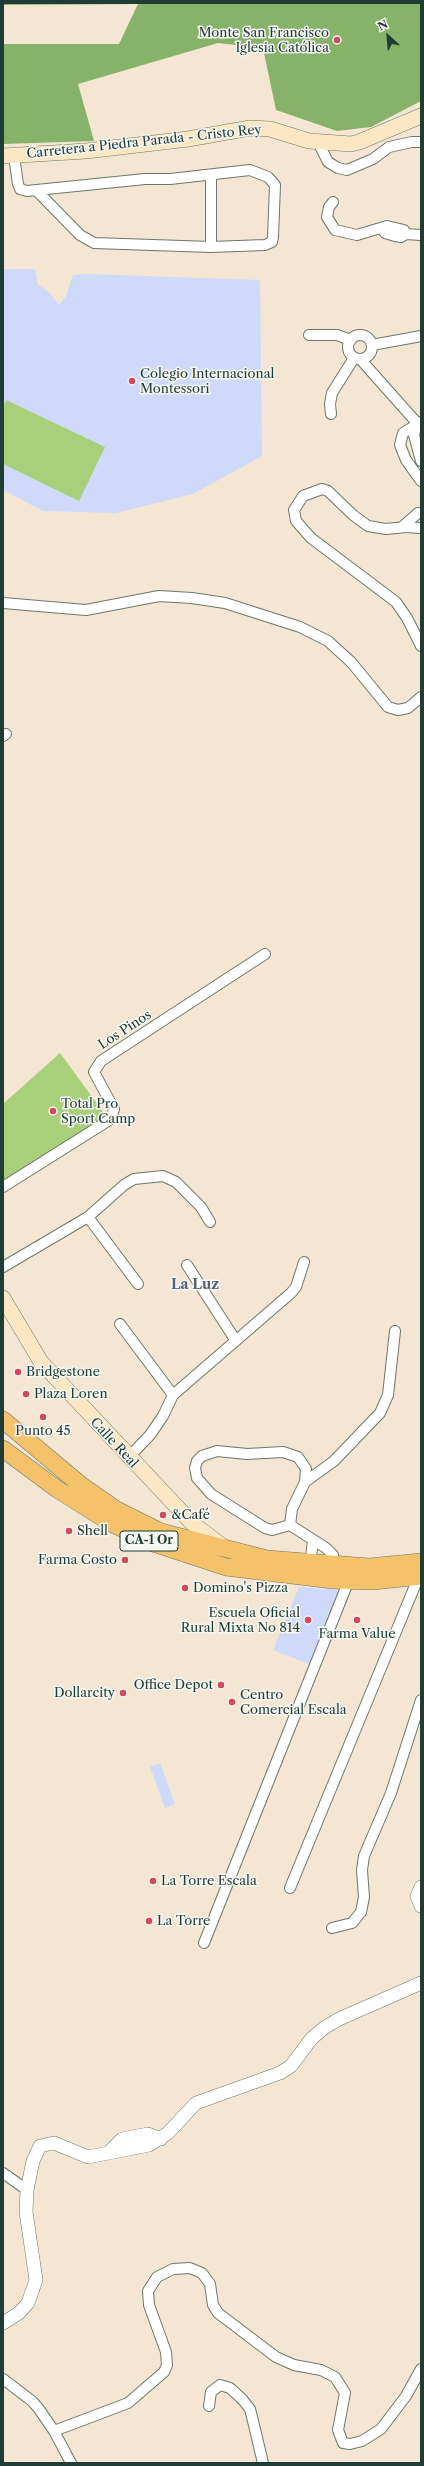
<!DOCTYPE html>
<html>
<head>
<meta charset="utf-8">
<style>
	body { margin:0 }
	#map { position:relative; width:424px; height:2466px; overflow:hidden; background:#f4e6d2; font-family:"Libre Caslon Text",serif }
	canvas { display:block }
	.frame { position:absolute; inset:0; border:4px solid #1f3d34; pointer-events:none }
	.north { position:absolute; left:368px; top:16px; width:40px; height:40px; -webkit-text-stroke:3px #f6f6f2; paint-order:stroke; rotate:334deg; font-size:11px; font-weight:700; line-height:16px; text-align:center; color:#1f3d34 }
	.north::after { content:''; display:block; margin:auto; width:14px; height:18px; background:#1f3d34; clip-path:polygon(50% 0,100% 100%,50% 72%,0 100%) }
</style>
</head>
<body>
<div id="map">
<canvas width="424" height="2466"></canvas>
<div class="frame"></div>
<div class="north">N</div>
</div>
<script>
const g = document.querySelector('canvas').getContext('2d');
g.lineJoin = 'round';
function fill(path, color) {
  g.fillStyle = color;
  g.fill(path, 'evenodd');
}
function toPath(rows) {
  const path = new Path2D();
  for (const r of rows) {
    if (r.length === 3) {
      path.moveTo(r[0] + r[2], r[1]);
      path.arc(r[0], r[1], r[2], 0, 2 * Math.PI);
      continue;
    }
    path.moveTo(r[0], r[1]);
    for (let i = 2; i < r.length; i += 2) path.lineTo(r[i], r[i + 1]);
  }
  return path;
}
function stroke(path, color, width, dash) {
  g.strokeStyle = color;
  g.lineWidth = width;
  g.lineCap = dash ? 'butt' : 'round';
  g.setLineDash(dash || []);
  g.stroke(path);
}
function write(font, color, halo, rows, align = 'center') {
  g.font = font + ' "Libre Caslon Text",serif';
  g.lineWidth = 3;
  g.setLineDash([]);
  g.textBaseline = 'middle';
  g.strokeStyle = halo;
  g.fillStyle = color;
  for (const [text, x, y, turn = 0] of rows) {
    g.save();
    g.translate(x, y);
    g.rotate((+turn || 0) * Math.PI / 180);
    g.textAlign = isNaN(turn) ? turn : align;
    if (halo) g.strokeText(text, 0, 0);
    g.fillText(text, 0, 0);
    g.restore();
  }
}
fill(toPath([
	[3,269,35,269,38,285,47,290,59,305,66,296,73,275,87,274,260,280,262,456,193,494,116,513,43,511,3,490],
	[299,1587,342,1590,314,1666,273,1650],
	[160,1763,175,1804,165,1808,150,1767]
]), '#cfdafa');
fill(toPath([
	[6,400,105,447,79,501,3,464,3,408],
	[60,1053,107,1117,3,1180,3,1104]
]), '#a8cf7a');
fill(toPath([
	[3,3,421,3,421,101,371,127,337,131,276,110,263,48,218,43,78,84,94,141,3,144,3,44,119,44,138,4,3,5]
]), '#86b26a');
const minor = toPath([
	[318,142,328,162,338,168,347,170,373,159,389,147,412,142,421,142],
	[14,156,18,184,20,189,27,191,145,179,170,179,250,170,268,177,275,185,273,237,272,242,265,245,211,247,94,243,80,235,37,191],
	[211,175,211,247],
	[333,202,329,207,327,217,335,230,357,235,387,226,404,230,406,234,401,237,395,236,385,233,383,229],
	[406,234,421,235],
	[360,347,12],
	[309,335,337,335,351,340],
	[372,345,421,336],
	[361,360,417,423],
	[331,414,330,404,332,393,354,358],
	[421,422,403,433,400,445,406,460,421,481],
	[417,423,414,435,421,461],
	[402,527,418,513],
	[421,528,406,527,386,529,368,526,353,515,328,491,322,489,303,496,294,510,296,521,311,538,396,602,407,618,421,646],
	[3,603,86,610,159,596,192,598,225,603,300,627,328,641,351,662,388,707,398,710,408,708,421,697],
	[3,736,6,734],
	[3,1187,111,1119,114,1109,94,1072,101,1061,265,954],
	[88,1217,138,1284],
	[187,1265,236,1341],
	[3,1267,88,1217,124,1185,134,1179,163,1176,176,1182,201,1207,210,1222],
	[120,1324,173,1395],
	[128,1458,150,1435,163,1416,173,1395,291,1293,296,1287,304,1262],
	[305,1482,334,1461,380,1413,388,1395,395,1331],
	[290,1525,272,1530,265,1528,211,1494,197,1478,195,1468,197,1461,202,1456,217,1451,247,1454,283,1452,298,1457,306,1469,305,1482,292,1509,290,1525,326,1548,333,1555,335,1566],
	[310,1564,313,1541],
	[290,1888,419,1576],
	[332,1928,352,1923,361,1912,364,1897,362,1870,364,1856,391,1793,421,1700],
	[204,1943,349,1580],
	[3,2173,27,2190],
	[3,2379,32,2401,39,2409,54,2431,71,2463],
	[209,2406,211,2392,220,2385,230,2388,242,2399,250,2409,253,2421,263,2463],
	[54,2431,128,2403,164,2372,167,2365,166,2352,149,2305,148,2291,157,2277,173,2269,190,2268,202,2273,210,2284,213,2305,218,2313,276,2357,294,2365,321,2370,335,2377,345,2393,338,2430,343,2443,350,2444,362,2441,381,2429,406,2396,421,2369]
]);
const tertiary = toPath([
	[421,1887,417,1896,421,1906],
	[109,2152,122,2139,148,2134,161,2139],
	[3,2323,19,2313,28,2303,36,2280,26,2212,27,2190,33,2161,40,2146,54,2143,88,2157,149,2145,168,2133,196,2103,280,2073,291,2066,312,2038,324,2028,339,2019,421,1983]
]);
const secondary = toPath([
	[3,156,86,151,188,139,250,128,270,129,309,141,351,144,359,142,421,116],
	[3,1298,41,1362,192,1523,221,1545]
]);
const trunk = toPath([
	[3,1420,82,1486,115,1509,161,1532,267,1559,369,1567,421,1562],
	[3,1449,57,1489,111,1523,156,1544,226,1567,333,1580,373,1581,421,1576]
]);
stroke(minor, '#6a786b', 12);
stroke(tertiary, '#6a786b', 14);
stroke(secondary, '#6a786b', 16);
stroke(trunk, '#6a786b', 18);
stroke(minor, '#fff', 10);
stroke(tertiary, '#fff', 13);
stroke(secondary, '#fbe7c3', 15);
stroke(trunk, '#f4c26a', 17);
for (const [x, y, r, color] of [
	[337,40,4,"#d1495b"],
	[132,381,4,"#d1495b"],
	[53,1111,4,"#d1495b"],
	[18,1372,4,"#d1495b"],
	[26,1394,4,"#d1495b"],
	[43,1417,4,"#d1495b"],
	[163,1515,4,"#d1495b"],
	[69,1531,4,"#d1495b"],
	[125,1560,4,"#d1495b"],
	[185,1588,4,"#d1495b"],
	[308,1620,4,"#d1495b"],
	[357,1620,4,"#d1495b"],
	[221,1685,4,"#d1495b"],
	[123,1693,4,"#d1495b"],
	[232,1702,4,"#d1495b"],
	[153,1881,4,"#d1495b"],
	[149,1921,4,"#d1495b"]
]) {
  const dot = new Path2D();
  dot.arc(x, y, r, 0, 2 * Math.PI);
  g.fillStyle = color;
  g.fill(dot);
  stroke(dot, '#f6f6f2', 1.5);
}
for (const [x, y, w] of [
	[149,1541,58]
]) {
  const box = new Path2D();
  box.roundRect(x - w / 2, y - 10, w, 20, 3);
  g.fillStyle = '#f6f6f2';
  g.fill(box);
  stroke(box, '#1f3d34', 1);
}
write('bold 12px', '#1f3d34', null, [
	["CA-1 Or",149,1541]
]);
write('13px', '#1f3d34', '#f6f6f2', [
	["Monte San Francisco",329,33,"right"],
	["Iglesia Católica",329,48,"right"],
	["Colegio Internacional",140,374],
	["Montessori",140,389],
	["Total Pro",61,1104],
	["Sport Camp",61,1119],
	["Bridgestone",26,1372],
	["Plaza Loren",34,1394],
	["Punto 45",43,1431,"center"],
	["&Café",171,1515],
	["Shell",77,1531],
	["Farma Costo",117,1560,"right"],
	["Domino's Pizza",193,1588],
	["Escuela Oficial",300,1613,"right"],
	["Rural Mixta No 814",300,1628,"right"],
	["Farma Value",357,1634,"center"],
	["Office Depot",213,1685,"right"],
	["Dollarcity",115,1693,"right"],
	["Centro",240,1695],
	["Comercial Escala",240,1710],
	["La Torre Escala",161,1881],
	["La Torre",157,1921]
], 'left');
write('13px', '#1f3d34', '#f6f6f2', [
	["Carretera a Piedra Parada - Cristo Rey",144,142,-6],
	["Los Pinos",125,1030,-33],
	["Calle Real",114,1443,47]
]);
write('bold 14px', '#526176', '#f6f6f2', [
	["La Luz",195,1285]
]);
</script>
</body>
</html>
